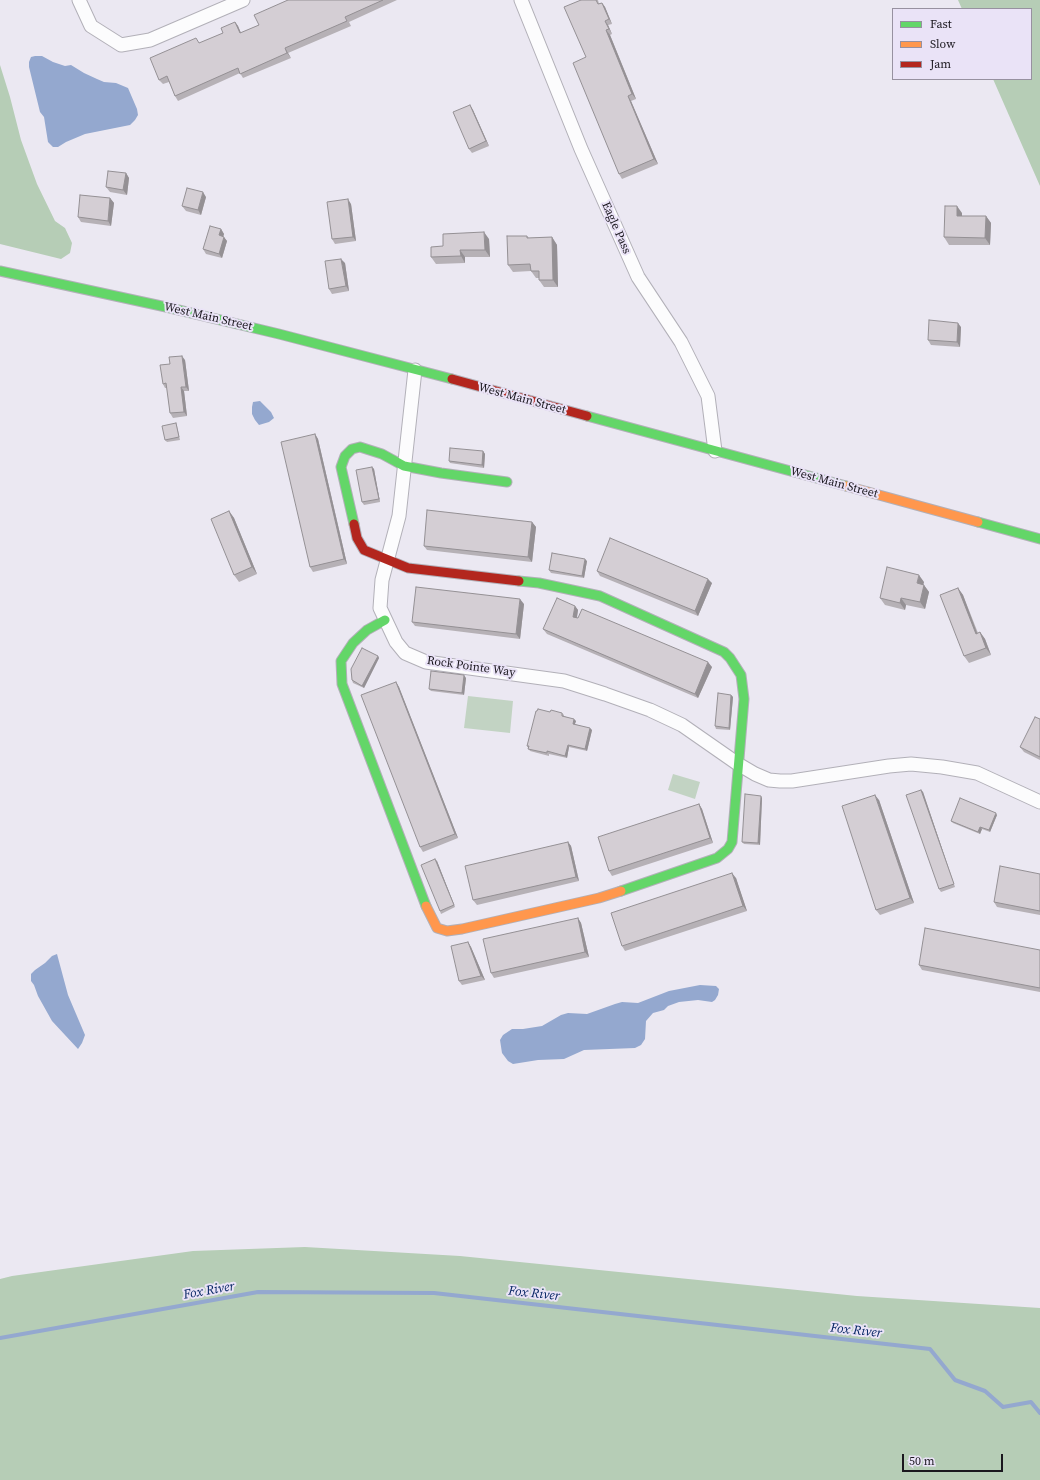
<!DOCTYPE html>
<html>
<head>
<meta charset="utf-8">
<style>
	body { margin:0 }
	#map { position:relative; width:1040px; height:1480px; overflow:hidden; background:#ebe8f2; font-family:"Source Serif 4",serif }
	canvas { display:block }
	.legend { position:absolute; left:892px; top:8px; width:140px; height:72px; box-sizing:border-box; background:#eae3f7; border:1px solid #9791a0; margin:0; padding:5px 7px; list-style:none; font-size:12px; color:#1a171e }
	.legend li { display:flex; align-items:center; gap:8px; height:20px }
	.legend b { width:20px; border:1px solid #9791a0 }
	.scale { position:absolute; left:902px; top:1454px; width:101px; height:18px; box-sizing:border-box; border:2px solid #1a171e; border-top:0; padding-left:5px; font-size:12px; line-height:14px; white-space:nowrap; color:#1a171e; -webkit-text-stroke:3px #eae3f7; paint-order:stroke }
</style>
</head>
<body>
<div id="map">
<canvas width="1040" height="1480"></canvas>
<ul class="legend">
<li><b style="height:5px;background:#63d668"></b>Fast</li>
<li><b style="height:5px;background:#ff974d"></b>Slow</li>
<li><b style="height:5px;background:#b3261e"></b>Jam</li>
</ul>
<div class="scale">50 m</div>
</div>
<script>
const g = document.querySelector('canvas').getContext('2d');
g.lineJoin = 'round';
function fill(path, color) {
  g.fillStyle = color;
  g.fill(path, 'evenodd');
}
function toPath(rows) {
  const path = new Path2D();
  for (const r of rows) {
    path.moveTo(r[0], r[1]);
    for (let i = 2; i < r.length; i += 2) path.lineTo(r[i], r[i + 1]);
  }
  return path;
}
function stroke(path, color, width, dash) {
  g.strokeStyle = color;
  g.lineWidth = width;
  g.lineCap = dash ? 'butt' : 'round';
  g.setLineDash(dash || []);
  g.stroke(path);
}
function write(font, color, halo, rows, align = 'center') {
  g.font = font + ' "Source Serif 4",serif';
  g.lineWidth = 4;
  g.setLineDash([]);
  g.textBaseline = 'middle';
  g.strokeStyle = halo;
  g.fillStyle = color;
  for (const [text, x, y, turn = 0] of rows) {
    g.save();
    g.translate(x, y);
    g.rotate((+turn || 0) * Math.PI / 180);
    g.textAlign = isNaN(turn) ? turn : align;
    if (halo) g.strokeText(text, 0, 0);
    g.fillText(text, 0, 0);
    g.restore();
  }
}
fill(toPath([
	[468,696,513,701,510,733,464,728],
	[673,774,700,782,695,799,668,790]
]), '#c2d3c3');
fill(toPath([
	[958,0,1040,0,1040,186,993,79,1031,79,1031,9,962,9],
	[0,65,10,97,21,140,37,184,55,221,65,228,72,243,70,253,61,259,0,244],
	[305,1247,460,1256,857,1296,1040,1308,1040,1480,0,1480,0,1279,12,1276,193,1251]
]), '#b6cdb6');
fill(toPath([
	[35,56,42,56,53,62,65,66,71,65,84,73,97,79,104,82,116,83,128,88,137,109,138,115,135,120,130,125,85,134,66,142,58,147,53,147,48,142,44,117,40,112,29,67,29,62,31,57],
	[260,401,271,412,274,418,269,422,259,425,255,420,252,414,252,407,253,402],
	[57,954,68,995,85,1035,82,1043,78,1049,52,1021,38,996,34,985,31,981,31,974,35,970,45,963,52,956],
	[700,985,716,986,719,989,718,995,715,1000,712,1002,698,1000,679,1002,668,1006,664,1010,653,1013,646,1021,645,1039,641,1045,635,1048,584,1050,564,1059,538,1060,513,1064,508,1061,502,1053,500,1040,503,1035,512,1029,523,1029,542,1026,561,1015,568,1013,587,1014,615,1004,622,1002,638,1003,669,991]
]), '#94a8cf');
stroke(toPath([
	[0,1338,258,1292,434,1293,930,1349,955,1380,985,1391,1003,1407,1031,1402,1040,1413]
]), '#94a8cf', 4);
const street = toPath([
	[79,0,91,26,121,45,150,40,243,0],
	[521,0,581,149,638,277,681,342,708,396,715,451],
	[415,370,399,516,382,580,380,608,396,642,405,653,426,662,564,681,605,694,650,710,682,725,738,764,755,774,769,780,780,781,792,781,889,766,911,764,942,767,977,773,1040,802]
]);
const fast = toPath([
	[0,271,166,307,279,334,452,379],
	[587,416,846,486],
	[978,522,1040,539],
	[354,524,341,467,345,456,352,449,360,447,382,454,404,466,441,473,507,482],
	[519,581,539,583,600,596,724,652,730,658,741,675,744,699,732,842,728,849,717,858,621,891],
	[385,620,367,630,353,643,341,661,342,684,426,906]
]);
const slow = toPath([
	[846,486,978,522],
	[426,906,437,928,447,931,462,929,599,898,621,891]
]);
const jam = toPath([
	[452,379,587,416],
	[354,524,357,538,364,550,408,568,519,581]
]);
stroke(street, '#b2b0b8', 15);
stroke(fast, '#b2b0b8', 11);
stroke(slow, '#b2b0b8', 11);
stroke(jam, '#b2b0b8', 11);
stroke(street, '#fcfcfd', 13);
stroke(fast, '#63d668', 9);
stroke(slow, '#ff974d', 9);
stroke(jam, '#b3261e', 9);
fill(toPath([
	[288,0,397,0,349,22,351,26,288,53,291,58,243,78,240,73,178,101,175,96,169,82,163,84,159,80,200,43,223,33,235,22,238,26,241,33,259,25],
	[581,0,598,0,599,4,602,3,605,7,612,24,608,25,612,34,610,35,636,99,631,101,658,164,622,179,619,174,586,57],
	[470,105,473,110,489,146,472,153,469,149],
	[126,173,129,178,127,195,110,192,106,187],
	[206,197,201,215,186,211,182,206],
	[110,198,114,203,111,226,81,222,78,217],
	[351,204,356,241,335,244,332,239],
	[962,213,962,216,986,216,991,223,990,245,949,245,944,237],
	[221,229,224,234,223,237,227,241,222,258,206,254,203,249],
	[527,236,529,238,552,237,557,245,558,287,544,287,539,280,539,278,536,278,531,271,513,272,508,265],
	[489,239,490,257,465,257,465,263,436,264,431,257,443,246],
	[345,263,349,291,332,294,329,289],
	[961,327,960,347,931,345,928,340],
	[185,360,189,391,184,391,187,416,173,418,170,413,167,388,165,388,163,384,170,364],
	[176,423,177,426,180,440,167,442,165,440],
	[315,434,318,439,347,564,313,572,310,567],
	[483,451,485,454,484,468,450,463,449,461],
	[372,467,374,469,380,502,364,505,362,502],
	[229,511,234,518,257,574,239,582,234,575],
	[532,522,536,527,532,562,427,550,424,546],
	[587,561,584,578,551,573,549,570],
	[597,571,712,583,698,616,600,576],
	[924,582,923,584,929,592,925,609,906,605,905,610,885,605,880,598],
	[958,588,963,595,978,633,980,632,985,639,991,655,969,663,964,656],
	[524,604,520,639,415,626,412,622],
	[575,606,578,610,577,618,712,667,698,698,547,634,543,629],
	[378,656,379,658,364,688,353,683,352,680],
	[466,678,464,695,431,691,429,689],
	[396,682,399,687,458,838,423,852,420,847],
	[731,695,733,697,730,730,716,729,715,726],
	[550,712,562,713,564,715,564,716,576,721,575,724,592,730,587,751,569,747,567,758,549,754,549,756,530,751,527,746],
	[1040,719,1040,760,1024,752,1020,747],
	[921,790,923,792,955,887,941,892,939,889],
	[762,798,760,845,744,844,742,842],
	[879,800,914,903,880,915,876,910],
	[699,804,702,809,713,843,612,876,609,871],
	[997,815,990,832,982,829,980,834,953,823,951,821],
	[568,842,571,846,579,881,477,905,473,900],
	[437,861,455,907,441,914,440,911],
	[1040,874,1040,915,997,907,994,902],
	[736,878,747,911,625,951,622,946],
	[578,918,581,923,589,957,494,978,491,973],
	[468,942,471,947,485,980,462,985,459,981],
	[1040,950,1040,992,922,970,919,965]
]), '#b6b1b6');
fill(toPath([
	[602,3,605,7,612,24,609,19],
	[605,21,608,25,612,34,609,29],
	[235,22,238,26,243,38,240,33],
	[606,30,610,35,636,99,632,94],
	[285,48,291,58,287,53],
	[628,96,631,101,658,164,654,159],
	[470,105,473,110,489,146,486,141],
	[126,173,129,178,127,195,123,190],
	[203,192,206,197,201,215,198,210],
	[110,198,114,203,111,226,108,221],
	[348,199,351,204,356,241,353,237],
	[957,206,962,213,962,223,957,216],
	[986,216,991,223,990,245,985,238],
	[221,229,224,234,222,240,219,235],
	[484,232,489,239,490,257,485,250],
	[224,237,227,241,222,258,219,254],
	[552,237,557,245,558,287,553,280],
	[460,250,465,257,465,263,461,256],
	[341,259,345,263,349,291,346,286],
	[958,323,961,327,960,347,957,342],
	[182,356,185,360,189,391,186,387],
	[181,387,184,391,187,416,184,412],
	[315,434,318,439,347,564,344,559],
	[483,451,485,454,484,468,482,465],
	[372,467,374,469,380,502,379,499],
	[229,511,234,518,257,574,252,567],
	[532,522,536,527,532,562,528,557],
	[585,559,587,561,584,578,582,576],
	[919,575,924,582,922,590,917,583],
	[708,579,712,583,698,616,695,611],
	[924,585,929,592,925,609,920,602],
	[958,588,963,595,980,641,976,634],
	[901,598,906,605,905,610,900,603],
	[520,599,524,604,520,639,516,634],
	[575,606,578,610,576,622,573,617],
	[980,632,985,639,991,655,986,648],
	[378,656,379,658,364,688,362,686],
	[708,662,712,667,698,698,695,694],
	[464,675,466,678,464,695,462,693],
	[396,682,399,687,458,838,455,834],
	[731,695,733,697,730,730,729,728],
	[574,719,576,721,574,726,573,724],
	[590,728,592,730,587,751,585,749],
	[568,745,569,747,567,758,565,756],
	[921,790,923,792,955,887,954,884],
	[875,795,879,800,914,903,910,898],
	[761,796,762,798,760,845,758,843],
	[699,804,702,809,713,843,710,838],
	[996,813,997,815,990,832,989,830],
	[980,827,982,829,980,834,978,832],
	[568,842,571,846,579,881,576,877],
	[435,859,437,861,455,907,454,905],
	[732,873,736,878,747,911,743,906],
	[578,918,581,923,589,957,585,952],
	[468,942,471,947,485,980,481,976]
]), '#949094');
const building = toPath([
	[288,0,383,0,345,17,347,21,285,48,287,53,240,74,238,68,175,96,167,76,159,80,150,58,196,38,199,43,223,33,221,28,235,22,240,33,259,25,254,15,288,0],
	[581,0,596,0,598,4,602,3,609,19,605,21,609,29,606,30,632,94,628,96,654,159,619,174,573,63,586,57,564,7,581,0],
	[470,105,486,141,469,149,453,112,470,105],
	[108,171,126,173,123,190,106,187,108,171],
	[187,188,203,192,198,210,182,206,187,188],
	[80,195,110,198,108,221,78,217,80,195],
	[348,199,353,237,332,239,327,202,348,199],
	[945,206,957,206,957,216,986,216,985,238,944,237,945,206],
	[210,226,221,229,219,235,224,237,219,254,203,249,210,226],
	[484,232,485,250,460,250,461,256,431,257,431,247,443,246,443,234,484,232],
	[507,236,527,236,527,238,552,237,553,280,539,280,539,271,531,271,530,264,508,265,507,236],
	[341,259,346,286,329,289,325,261,341,259],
	[929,320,958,323,957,342,928,340,929,320],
	[182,356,186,387,181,387,184,412,170,413,166,383,163,384,160,365,170,364,169,357,182,356],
	[176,423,179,437,165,440,162,426,176,423],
	[315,434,344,559,310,567,281,442,315,434],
	[450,448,483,451,482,465,449,461,450,448],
	[372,467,379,499,362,502,356,470,372,467],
	[427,510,532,522,528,557,424,546,427,510],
	[229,511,252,567,234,575,211,519,229,511],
	[610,538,708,579,695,611,597,571,610,538],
	[552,553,585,559,582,576,549,570,552,553],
	[887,567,919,575,917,583,924,585,920,602,901,598,900,603,880,598,887,567],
	[416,587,520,599,516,634,412,622,416,587],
	[958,588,976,634,980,632,986,648,964,656,940,595,958,588],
	[557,598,575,606,573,617,578,618,582,609,708,662,695,694,543,629,557,598],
	[362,648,378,656,362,686,352,680,351,669,362,648],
	[431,671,464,675,462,693,429,689,431,671],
	[396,682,455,834,420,847,361,695,396,682],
	[718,693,731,695,729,728,715,726,718,693],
	[538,709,550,712,551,710,562,713,562,716,574,719,573,724,590,728,585,749,568,745,565,756,547,751,547,753,528,749,529,746,527,746,536,711,537,711,538,709],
	[1035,717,1040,719,1040,757,1020,747,1035,717],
	[921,790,954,884,939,889,906,795,921,790],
	[745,794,761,796,758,843,742,842,745,794],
	[875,795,910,898,876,910,842,806,875,795],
	[960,798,996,813,989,830,980,827,978,832,951,821,960,798],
	[699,804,710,838,609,871,598,837,699,804],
	[568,842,576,877,473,900,465,866,568,842],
	[435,859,454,905,440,911,421,865,435,859],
	[1000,866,1040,874,1040,911,994,902,1000,866],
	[732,873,743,906,622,946,611,913,732,873],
	[578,918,585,952,491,973,483,939,578,918],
	[925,928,1040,950,1040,988,919,965,925,928],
	[468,942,481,976,459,981,451,946,468,942]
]);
fill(building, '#d4ced4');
stroke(building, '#949094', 1);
write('12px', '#1a171e', '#eae3f7', [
	["Eagle Pass",616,228,66],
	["West Main Street",208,317,13],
	["West Main Street",522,399,15],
	["West Main Street",834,483,15],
	["Rock Pointe Way",471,667,8]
]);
write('italic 13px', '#042462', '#eae3f7', [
	["Fox River",209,1291,-10],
	["Fox River",534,1294,6],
	["Fox River",856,1331,6]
]);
</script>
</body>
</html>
